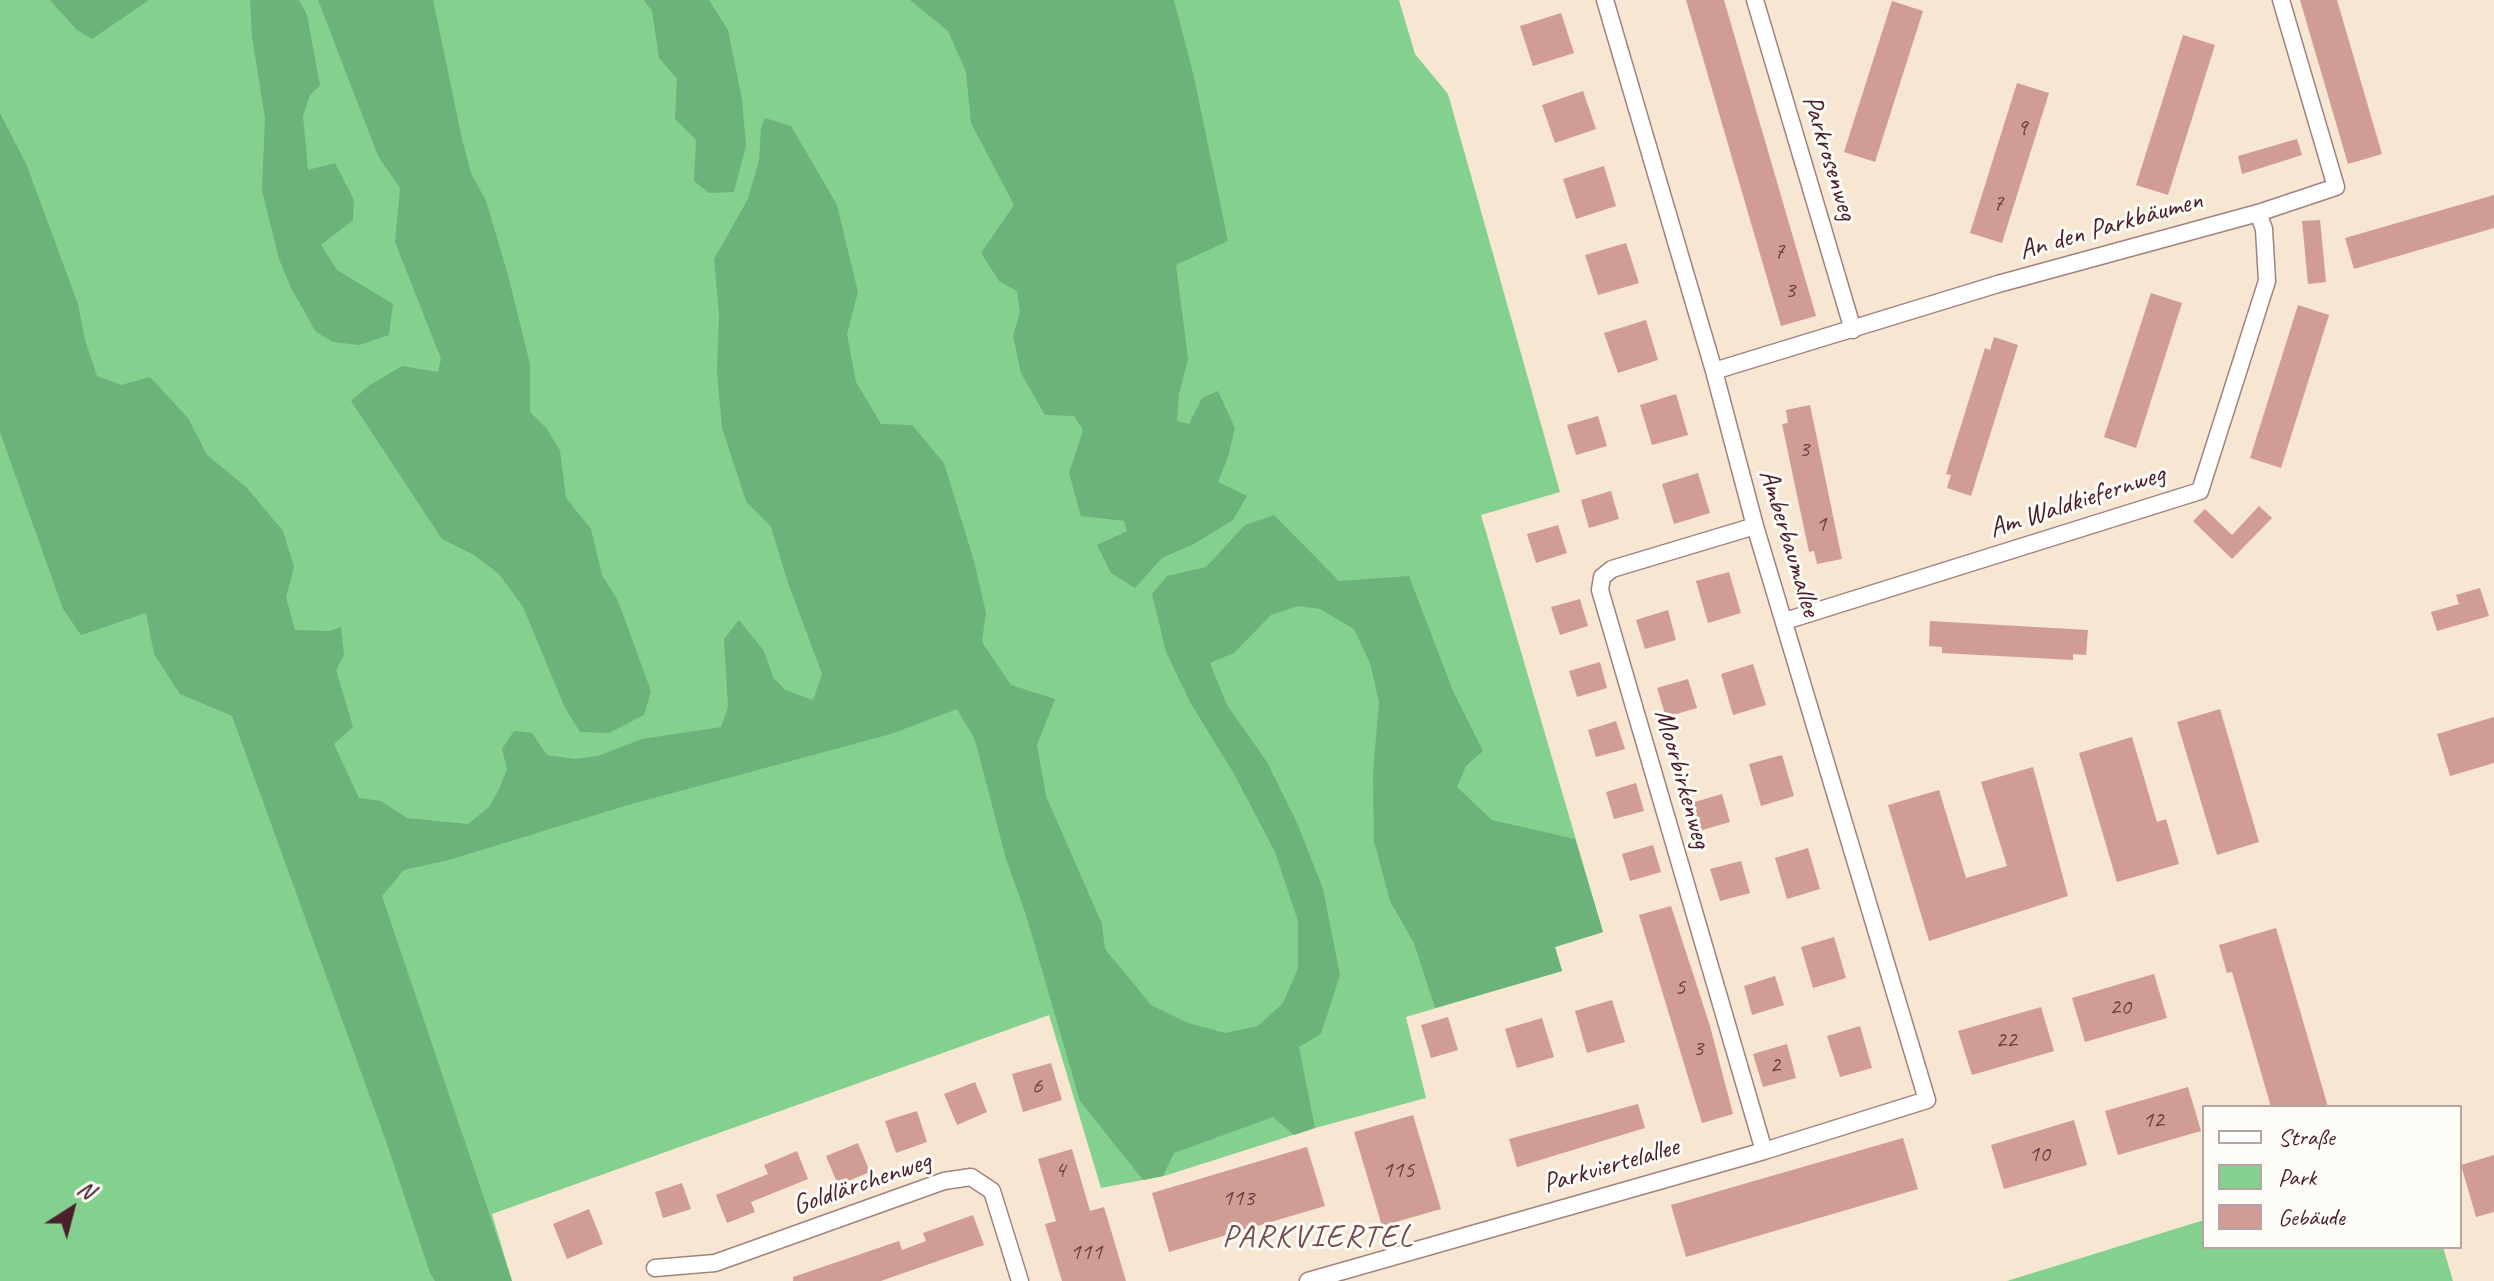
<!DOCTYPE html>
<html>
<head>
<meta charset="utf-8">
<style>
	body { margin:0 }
	#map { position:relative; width:2494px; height:1281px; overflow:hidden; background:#f7e6d2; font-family:Caveat,sans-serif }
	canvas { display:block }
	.legend { position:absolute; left:2202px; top:1105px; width:260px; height:144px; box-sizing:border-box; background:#fdfcf7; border:2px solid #b5a4a5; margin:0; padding:10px 14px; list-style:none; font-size:24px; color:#4a1f2b }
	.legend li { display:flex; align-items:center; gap:16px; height:40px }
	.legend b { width:40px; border:2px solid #b5a4a5 }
	.north { position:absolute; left:32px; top:1169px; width:80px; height:80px; -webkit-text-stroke:6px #fdfcf7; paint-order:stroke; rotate:36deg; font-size:22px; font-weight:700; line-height:32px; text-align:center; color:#4a1f2b }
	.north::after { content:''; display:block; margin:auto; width:28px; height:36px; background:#4a1f2b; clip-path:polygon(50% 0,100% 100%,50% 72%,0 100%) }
</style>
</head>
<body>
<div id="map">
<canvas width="2494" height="1281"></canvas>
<ul class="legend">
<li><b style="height:10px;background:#fff"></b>Straße</li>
<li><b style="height:22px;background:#84d18f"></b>Park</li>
<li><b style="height:22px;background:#d19c94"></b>Gebäude</li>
</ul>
<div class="north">N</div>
</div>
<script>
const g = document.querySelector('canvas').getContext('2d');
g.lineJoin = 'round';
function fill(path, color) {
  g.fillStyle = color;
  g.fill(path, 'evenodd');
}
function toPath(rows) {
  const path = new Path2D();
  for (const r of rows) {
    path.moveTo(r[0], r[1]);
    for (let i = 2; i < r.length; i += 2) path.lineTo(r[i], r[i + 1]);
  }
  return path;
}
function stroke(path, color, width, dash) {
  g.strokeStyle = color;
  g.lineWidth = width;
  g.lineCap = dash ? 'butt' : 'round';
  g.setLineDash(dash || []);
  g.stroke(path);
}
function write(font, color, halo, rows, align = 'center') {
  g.font = font + ' Caveat,sans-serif';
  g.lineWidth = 6;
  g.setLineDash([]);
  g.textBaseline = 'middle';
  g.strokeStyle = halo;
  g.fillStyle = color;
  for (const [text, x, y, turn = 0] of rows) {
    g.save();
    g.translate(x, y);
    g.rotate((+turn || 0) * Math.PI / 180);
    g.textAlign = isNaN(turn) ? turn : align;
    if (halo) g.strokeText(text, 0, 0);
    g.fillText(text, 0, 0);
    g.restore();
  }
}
fill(toPath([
	[0,0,1399,0,1415,54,1448,94,1560,492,1481,515,1603,932,1555,947,1562,971,1406,1017,1426,1098,1315,1128,1164,1176,1101,1188,1049,1015,492,1214,512,1281,0,1281],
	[2204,1220,2204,1247,2443,1247,2453,1281,2007,1281]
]), '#84d18f');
fill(toPath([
	[50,0,149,0,92,39,77,30],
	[250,0,299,0,307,15,320,85,310,95,303,116,308,170,335,163,354,200,353,220,321,245,337,270,393,304,389,335,359,345,333,342,316,332,291,288,279,259,262,191,265,118,252,37],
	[318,0,433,0,462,139,471,173,486,201,508,275,530,364,530,412,547,429,560,451,566,498,591,529,602,575,618,601,651,691,644,715,609,733,580,732,565,708,523,607,499,574,474,555,442,539,351,401,370,385,402,366,438,372,441,359,395,242,400,188,378,156],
	[644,0,709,0,728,30,742,99,746,145,734,192,709,193,694,181,696,140,675,119,677,79,659,58,652,11],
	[910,0,1174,0,1194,77,1228,241,1176,265,1188,359,1179,394,1177,421,1189,424,1202,398,1218,391,1235,428,1228,457,1218,482,1247,496,1233,520,1194,544,1162,558,1135,588,1111,573,1097,545,1127,531,1124,521,1081,516,1069,473,1083,430,1074,416,1045,415,1021,373,1013,336,1020,312,1017,291,999,281,981,253,1014,205,971,123,966,72,948,31],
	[0,113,27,166,78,304,85,340,97,376,121,385,150,377,188,418,207,455,247,488,283,531,294,567,286,597,295,630,330,631,341,627,344,655,336,670,353,727,334,744,359,798,381,801,407,818,468,824,489,807,499,789,507,769,502,749,514,731,532,733,547,755,574,759,598,756,642,739,721,727,728,707,724,639,739,620,764,651,773,677,785,690,813,700,822,674,788,583,771,527,746,501,722,428,717,373,719,314,714,259,748,199,759,160,761,128,765,118,791,126,837,205,858,292,847,334,856,382,881,424,912,425,944,463,974,561,986,613,982,642,1011,685,1055,699,1037,745,1046,796,1102,924,1105,949,1151,1005,1188,1023,1225,1033,1258,1026,1283,1003,1298,968,1298,921,1275,852,1234,774,1190,702,1166,652,1152,594,1167,576,1206,567,1245,525,1274,515,1339,581,1409,576,1453,691,1483,751,1466,766,1457,787,1492,820,1575,839,1603,932,1555,947,1562,971,1435,1008,1414,943,1390,901,1374,841,1373,773,1379,702,1370,663,1354,629,1320,609,1298,606,1271,615,1234,653,1210,663,1227,705,1267,762,1298,825,1323,889,1340,975,1321,1034,1299,1047,1315,1128,1294,1135,1273,1117,1174,1153,1163,1176,1143,1180,1080,1101,1026,915,1006,859,975,740,957,709,891,734,628,805,449,860,404,870,382,896,512,1281,435,1281,430,1273,386,1141,232,716,180,694,154,654,146,613,81,635,63,609,0,432]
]), '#6bb37a');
fill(toPath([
	[1686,0,1724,0,1816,316,1781,326],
	[2300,0,2337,0,2382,154,2348,164],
	[1892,1,1923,11,1875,162,1844,152],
	[1561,13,1574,53,1533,66,1520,26],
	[2183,35,2215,45,2168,195,2136,185],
	[2017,83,2049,93,2002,243,1970,233],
	[1583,91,1596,129,1555,143,1542,105],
	[2297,139,2302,155,2242,174,2238,156],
	[1604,166,1616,206,1576,219,1563,179],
	[2494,195,2494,228,2354,269,2345,238],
	[2320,220,2326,282,2308,284,2302,221],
	[1626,243,1639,283,1598,295,1585,255],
	[2151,293,2182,303,2136,448,2104,437],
	[2298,305,2329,315,2281,468,2250,458],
	[1646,320,1658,360,1618,373,1604,333],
	[1994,337,2018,345,1971,496,1947,488,1951,475,1946,474,1985,348,1990,350],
	[1676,394,1688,435,1652,445,1640,405],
	[1810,405,1842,559,1817,564,1814,551,1809,552,1782,424,1788,423,1786,410],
	[1598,416,1607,446,1576,455,1567,425],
	[1698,473,1710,513,1674,524,1662,484],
	[1611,491,1619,519,1589,528,1581,500],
	[2259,506,2272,518,2232,559,2193,521,2205,509,2232,535],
	[1558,525,1567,553,1536,563,1527,534],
	[1729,572,1741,613,1708,623,1696,581],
	[2480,588,2489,616,2437,631,2431,612,2459,604,2456,595],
	[1580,599,1588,626,1560,635,1551,607],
	[1668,610,1676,640,1645,649,1636,620],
	[1930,621,2088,630,2086,655,2073,654,2073,660,1942,653,1942,647,1929,646],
	[1600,662,1607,688,1577,697,1569,671],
	[1753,664,1766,705,1733,715,1721,674],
	[1688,679,1697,708,1666,717,1657,688],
	[2220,709,2259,842,2217,855,2177,722],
	[2494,717,2494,763,2450,776,2437,734],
	[1616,721,1625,749,1596,757,1588,730],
	[2132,737,2157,822,2166,819,2179,864,2117,882,2079,753],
	[1782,755,1794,796,1761,806,1749,764],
	[2033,767,2068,896,1929,941,1888,805,1939,790,1966,878,2007,866,1981,782],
	[1636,783,1644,811,1614,819,1606,792],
	[1722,794,1730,822,1699,831,1691,803],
	[1653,845,1661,872,1630,881,1622,854],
	[1808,848,1820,889,1787,899,1775,858],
	[1741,861,1750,893,1720,901,1710,869],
	[1671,906,1710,1026,1733,1114,1702,1123,1639,915],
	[2276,928,2328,1107,2271,1107,2232,972,2227,973,2219,945],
	[1834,937,1846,978,1813,988,1801,947],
	[2154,974,2167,1018,2085,1042,2072,998],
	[1775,976,1784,1005,1752,1015,1744,986],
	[1612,1000,1625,1042,1587,1053,1575,1011],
	[2041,1007,2054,1051,1972,1075,1958,1031],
	[1448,1017,1458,1050,1431,1058,1421,1025],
	[1542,1018,1554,1057,1517,1068,1505,1029],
	[1860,1026,1872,1068,1840,1077,1827,1036],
	[1787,1044,1796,1078,1763,1087,1753,1054],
	[1051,1063,1062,1100,1023,1112,1012,1074],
	[975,1082,987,1112,957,1125,944,1094],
	[2188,1087,2201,1131,2118,1155,2105,1111],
	[1638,1104,1645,1128,1517,1167,1509,1139],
	[917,1111,927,1142,896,1153,885,1121],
	[1413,1115,1441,1209,1382,1226,1354,1132],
	[2074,1120,2087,1165,2004,1189,1991,1145],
	[1903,1138,1918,1189,1686,1257,1671,1205],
	[858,1143,870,1172,838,1185,826,1156],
	[1307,1147,1325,1206,1169,1252,1152,1193],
	[1072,1149,1090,1211,1104,1207,1126,1281,1062,1281,1045,1224,1056,1221,1038,1159],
	[797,1151,808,1179,751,1202,755,1212,727,1223,716,1195,768,1174,764,1165],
	[2494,1155,2494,1212,2476,1217,2461,1165],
	[682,1183,691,1209,663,1218,655,1192],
	[589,1209,603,1244,567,1259,553,1224],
	[973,1215,984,1245,958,1254,881,1281,793,1281,793,1277,899,1241,902,1250,926,1241,923,1233]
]), '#d19c94');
const street = toPath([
	[1755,0,1853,330],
	[1714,371,1998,284,2258,213,2336,187,2281,0],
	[1755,526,1612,569,1602,577,1600,590,1764,1151],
	[1785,621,2200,491,2267,281,2264,229,2258,213],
	[655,1268,715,1263,944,1181,971,1177,992,1191,1020,1281],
	[1308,1281,1764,1151,1927,1100,1755,526,1714,371,1605,0]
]);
stroke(street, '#a0827e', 19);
stroke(street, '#fff', 16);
write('24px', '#6c3e45', null, [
	["9",2022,129],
	["7",1998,204],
	["7",1779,252],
	["3",1790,291],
	["3",1804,450],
	["1",1821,525],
	["5",1680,988],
	["20",2120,1008],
	["22",2006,1041],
	["3",1698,1049],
	["2",1775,1066],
	["6",1037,1087],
	["12",2153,1121],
	["10",2039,1155],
	["4",1060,1171],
	["115",1398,1171],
	["113",1238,1199],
	["111",1086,1253]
]);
write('28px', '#4a1f2b', '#fdfcf7', [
	["Parkrosenweg",1829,158,73],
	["An den Parkbäumen",2111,226,-16],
	["Am Waldkiefernweg",2077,502,-18],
	["Amberbaumallee",1789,543,73],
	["Moorbirkenweg",1682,779,74],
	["Parkviertelallee",1611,1166,-16],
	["Goldlärchenweg",862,1184,-19]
]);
g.letterSpacing = '2px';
write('32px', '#794b50', '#fdfcf7', [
	["PARKVIERTEL",1318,1238]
]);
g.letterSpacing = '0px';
</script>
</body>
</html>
